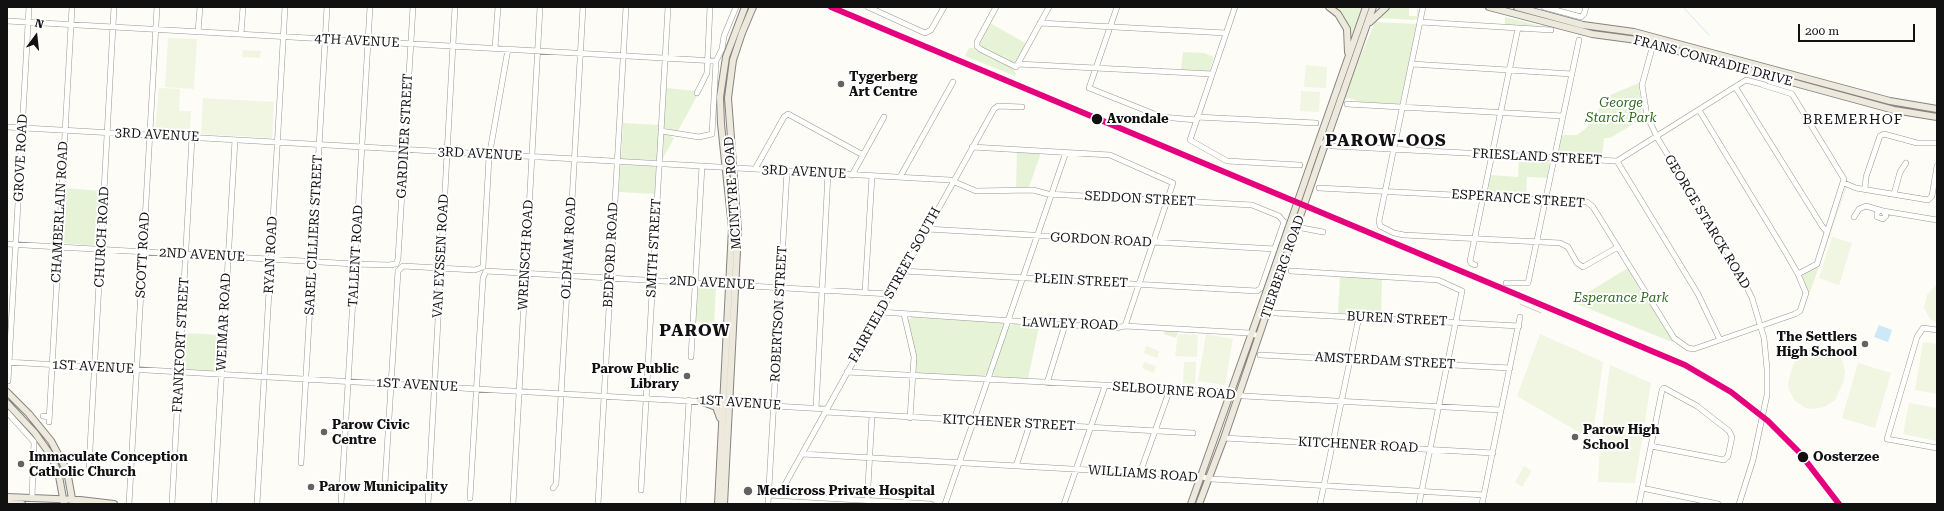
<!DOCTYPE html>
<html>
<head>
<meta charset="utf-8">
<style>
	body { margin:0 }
	#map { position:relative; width:1944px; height:511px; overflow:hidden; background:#fdfcf7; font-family:"Roboto Serif",serif }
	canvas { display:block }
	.frame { position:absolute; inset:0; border:8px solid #111; pointer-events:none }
	.north { position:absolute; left:16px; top:16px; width:40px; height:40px; -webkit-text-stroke:3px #fff; paint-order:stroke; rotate:15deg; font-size:11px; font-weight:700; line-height:16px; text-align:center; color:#111 }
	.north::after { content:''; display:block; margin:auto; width:14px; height:18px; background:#111; clip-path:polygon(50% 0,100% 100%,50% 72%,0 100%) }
	.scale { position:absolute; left:1798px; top:24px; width:117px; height:18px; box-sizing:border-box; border:2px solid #111; border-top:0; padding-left:5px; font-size:12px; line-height:14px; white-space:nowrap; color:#111; -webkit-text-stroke:3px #fff; paint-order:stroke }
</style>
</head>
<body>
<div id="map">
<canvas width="1944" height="511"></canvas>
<div class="frame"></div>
<div class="north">N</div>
<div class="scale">200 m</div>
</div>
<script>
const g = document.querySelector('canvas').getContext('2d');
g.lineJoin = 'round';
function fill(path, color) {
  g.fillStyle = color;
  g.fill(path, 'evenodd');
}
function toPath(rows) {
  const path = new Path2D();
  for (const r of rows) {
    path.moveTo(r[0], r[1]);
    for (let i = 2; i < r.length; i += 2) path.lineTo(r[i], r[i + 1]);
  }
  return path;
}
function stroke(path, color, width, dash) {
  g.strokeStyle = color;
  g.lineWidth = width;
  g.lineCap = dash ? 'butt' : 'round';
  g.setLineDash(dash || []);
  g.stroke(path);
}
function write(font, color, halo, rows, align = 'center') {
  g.font = font + ' "Roboto Serif",serif';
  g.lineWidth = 4;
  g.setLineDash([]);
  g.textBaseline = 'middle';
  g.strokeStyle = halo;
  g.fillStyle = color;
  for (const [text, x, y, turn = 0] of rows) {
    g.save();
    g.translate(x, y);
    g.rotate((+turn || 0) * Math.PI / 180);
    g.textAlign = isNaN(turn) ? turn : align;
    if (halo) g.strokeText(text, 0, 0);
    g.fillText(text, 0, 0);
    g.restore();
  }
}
fill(toPath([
	[1333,7,1363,7,1351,37,1350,36],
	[1368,7,1370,7,1324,139,1324,135],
	[1391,7,1409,7,1409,16,1417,16,1417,9,1420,10,1418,18,1414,20,1378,18],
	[1499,7,1508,7,1566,23,1621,33,1647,40,1627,35,1596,32],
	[1505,18,1505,17,1541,26,1505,25],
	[1375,22,1418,24,1400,104,1362,103,1350,98,1345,99,1359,60],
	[990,23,1027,44,1016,62,1013,63,981,48,978,44],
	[1660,42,1768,70,1768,72,1683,49],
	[969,48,976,48,1006,63,1013,68,1016,74,1015,76,965,56],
	[1183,52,1204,53,1214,57,1209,72,1181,70],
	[1639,83,1642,119,1610,138,1604,138,1602,157,1558,154,1562,135,1577,135,1585,129,1608,96],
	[1814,83,1886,102,1927,111,1935,114,1895,107,1828,89],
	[666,88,696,91,694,94,697,96,678,131,664,128],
	[623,123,659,125,657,160,621,159],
	[664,134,667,134,674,138,663,158],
	[1017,152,1041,153,1029,187,1016,187],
	[1519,158,1550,160,1547,178,1527,177,1526,196,1487,194,1490,175,1518,177],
	[622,165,654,166,656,168,655,194,619,192,620,166],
	[1846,186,1847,186,1802,315,1809,293,1802,275,1819,265],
	[65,188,102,191,98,246,61,243],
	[1628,268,1673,340,1672,342,1572,302],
	[1340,277,1382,278,1381,316,1338,313],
	[700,286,716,286,714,324,696,322,698,287],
	[912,316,1003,321,1004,324,987,374,983,377,916,373,908,321],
	[1013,324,1039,326,1028,379,995,378,993,373,1008,327],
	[1165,331,1178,332,1176,338,1164,334],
	[184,333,221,335,219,372,182,369]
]), '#e7f3d7');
fill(toPath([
	[168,38,197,39,194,89,165,87],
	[243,50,261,51,260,58,242,57],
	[1306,65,1327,67,1326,88,1304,87],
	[159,88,180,89,179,111,191,111,190,133,155,131],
	[1301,91,1320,92,1319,112,1300,111],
	[203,98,274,102,272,138,201,134],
	[1832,237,1852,243,1839,285,1819,278],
	[1937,284,1937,323,1930,319,1924,308,1927,295],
	[1178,334,1198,335,1197,357,1175,356],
	[1206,334,1233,339,1225,385,1198,381],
	[1540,334,1603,362,1592,440,1517,396],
	[1923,342,1937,344,1937,394,1915,390],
	[1146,346,1159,351,1157,358,1144,353],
	[1814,346,1828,347,1838,353,1843,362,1845,372,1843,383,1835,400,1824,407,1812,409,1806,408,1795,401,1789,390,1788,384,1791,371,1796,358,1804,350],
	[1144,362,1156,366,1154,373,1142,368],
	[1184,362,1196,362,1195,384,1183,383],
	[1858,363,1891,373,1875,428,1842,418],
	[1610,365,1651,383,1635,483,1598,482,1600,444],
	[1909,403,1937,408,1937,441,1903,434],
	[1524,466,1532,471,1522,487,1515,482]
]), '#f0f6e1');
fill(toPath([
	[1879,325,1892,330,1888,342,1874,337]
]), '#cde8f7');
stroke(toPath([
	[1683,7,1709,35]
]), '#cde8f7', 1);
const minor = toPath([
	[868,7,925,33,931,30,944,7],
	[996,7,977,42,977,46,980,49,1016,67,1049,7],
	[1117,7,1089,88,1162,117,1196,120],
	[1235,7,1190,140,1227,161,1300,165],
	[1423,7,1379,221,1380,226,1394,233,1404,235,1560,243,1568,247,1577,263,1583,267,1618,247],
	[1544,7,1581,17,1584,14,1586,7],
	[7,21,716,61,722,49,724,36,736,7],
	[1420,22,1551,30],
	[1040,23,1226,33],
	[198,32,200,7],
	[241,34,243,7],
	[1654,41,1642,85,1647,116,1658,139,1740,273,1752,298,1764,338,1767,369,1767,395,1753,460,1739,504],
	[495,48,498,7],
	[1018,64,1212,74],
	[1412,64,1572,74],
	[1763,85,1792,94,1844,179,1817,264,1798,274],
	[1736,88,1822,226,1827,232],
	[697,93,707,73,710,7],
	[1347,104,1563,116],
	[1197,117,1316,123],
	[7,127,950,180,976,191,1033,190,1048,194,1252,205,1279,216,1284,222,1302,228,1323,232],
	[661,131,699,137,712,134,716,61],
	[1321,143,1333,146,1617,161,1746,80,1765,85],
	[972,147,1110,155,1173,183,1125,326],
	[1617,161,1698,294,1720,340],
	[755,169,784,117,788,114,863,155],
	[852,175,884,117],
	[900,177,953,82],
	[1844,183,1856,188,1928,200,1932,196,1937,166],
	[1319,188,1587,202,1593,207,1674,338,1688,348,1694,349,1795,314,1800,311,1806,293,1798,274,1786,253,1699,110],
	[1865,189,1866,177,1880,136,1884,134,1917,143,1937,143],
	[1894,194,1900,172,1906,163],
	[1883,211,1937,220],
	[1854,217,1859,209,1866,206,1883,211,1886,216,1883,219,1877,217,1877,213,1879,211],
	[927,229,1275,249],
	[7,244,355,264,389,265,396,264,398,259,413,7],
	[1475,265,1471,263,1470,261,1518,28],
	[903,271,1257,291,1261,288,1284,222],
	[1291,271,1438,280,1462,291,1419,504],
	[1506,283,1528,283,1579,40],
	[865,292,872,176],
	[881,312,1116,328,1125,326,1249,333,1259,336],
	[1275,313,1519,326],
	[904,314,914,357,910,418],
	[1937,330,1923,328,1917,337,1887,439,1937,448],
	[1260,355,1510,368],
	[691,357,702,166],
	[7,362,826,409],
	[847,372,1161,388,1224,392,1244,396,1501,410],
	[8,381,29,7],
	[1047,383,1065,325],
	[816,408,828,173],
	[7,412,34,442,32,498],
	[825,412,1193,433],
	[43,416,49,417],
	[49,422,72,7],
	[1224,438,1493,453],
	[802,454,1198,476,1212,479,1484,495],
	[301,463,327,7],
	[1016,466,1030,424],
	[89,467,114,7],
	[1140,473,1170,389],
	[385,483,398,271,403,266,475,270,483,267,489,157,508,49],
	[553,488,556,484,583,7],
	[783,488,994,109,998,106,1022,107],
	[1642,488,1718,504],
	[641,490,668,7],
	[769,495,931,504],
	[470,498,483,278,486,271,890,294],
	[867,503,872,416],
	[129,504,157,7],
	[172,504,192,137],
	[214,504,235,140],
	[257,504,285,7],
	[341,504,370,7],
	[428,504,455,7],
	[513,504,540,7],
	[598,504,626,7],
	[683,504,689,400],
	[768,504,787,171],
	[945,504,1066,152],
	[1064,504,1105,386],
	[1320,504,1359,317],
	[1482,504,1520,317],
	[1639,504,1651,446,1662,390,1664,388,1697,406,1729,431,1732,437,1728,456,1724,460,1651,446]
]);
const major = toPath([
	[1329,7,1338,14,1347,29,1348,52],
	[1489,7,1592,34,1637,40,1894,110,1937,117],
	[1517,7,1583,25,1634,32,1890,101,1937,109],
	[1370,22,1386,7],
	[1324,147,1373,7],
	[1308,172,1366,7],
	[7,392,29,414,51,441,67,471,73,504],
	[700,401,716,407,720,418],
	[7,403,35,433,52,457,59,476,64,504],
	[7,497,80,500,114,504],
	[7,503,22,504],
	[718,504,732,228,721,124,720,97,726,57,745,7],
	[724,504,738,231,728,98,733,60,742,33,753,7],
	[1191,504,1260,310],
	[1199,504,1224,438,1267,312]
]);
stroke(minor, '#979795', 6);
stroke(major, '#858482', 8);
stroke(minor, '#fffffe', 5);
stroke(major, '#ede9dc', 6);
stroke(toPath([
	[1520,304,1541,313]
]), '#d9c6c7', 1);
const majorBridge = toPath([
	[1260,310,1308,172],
	[1267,312,1324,147]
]);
stroke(majorBridge, '#858482', 8, []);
stroke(majorBridge, '#ede9dc', 6);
stroke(toPath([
	[831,7,1685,365,1731,392,1768,421,1799,452,1839,504]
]), '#e5007d', 6);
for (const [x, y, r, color] of [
	[841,84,4,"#646362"],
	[1097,119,6,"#111"],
	[1865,344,4,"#646362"],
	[687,376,4,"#646362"],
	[324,432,4,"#646362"],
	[1575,437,4,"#646362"],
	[1803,457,6,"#111"],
	[21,464,4,"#646362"],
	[311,487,4,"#646362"],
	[748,491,5,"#646362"]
]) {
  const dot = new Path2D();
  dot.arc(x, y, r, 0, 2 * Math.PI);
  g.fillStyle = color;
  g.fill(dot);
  stroke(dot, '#fff', 1.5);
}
write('13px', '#111', '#fff', [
	["4TH AVENUE",357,41,3],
	["FRANS CONRADIE DRIVE",1713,61,15],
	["3RD AVENUE",157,135,3],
	["GARDINER STREET",405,136,-87],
	["3RD AVENUE",480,154,3],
	["FRIESLAND STREET",1537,157,3],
	["GROVE ROAD",21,158,-87],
	["3RD AVENUE",804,172,3],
	["MCINTYRE ROAD",733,193,-94],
	["SEDDON STREET",1140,199,3],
	["ESPERANCE STREET",1518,199,4],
	["CHAMBERLAIN ROAD",60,212,-87],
	["GEORGE STARCK ROAD",1707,222,59],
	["SAREL CILLIERS STREET",314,235,-87],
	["CHURCH ROAD",102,237,-87],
	["GORDON ROAD",1101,240,3],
	["OLDHAM ROAD",569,248,-87],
	["SMITH STREET",654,248,-87],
	["SCOTT ROAD",143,255,-87],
	["2ND AVENUE",202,255,3],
	["RYAN ROAD",271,255,-87],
	["WRENSCH ROAD",526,255,-87],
	["BEDFORD ROAD",611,255,-87],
	["TALLENT ROAD",356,256,-87],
	["VAN EYSSEN ROAD",441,256,-87],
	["TIERBERG ROAD",1283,267,-71],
	["PLEIN STREET",1081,281,3],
	["2ND AVENUE",712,283,3],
	["FAIRFIELD STREET SOUTH",895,285,-61],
	["ROBERTSON STREET",779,314,-87],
	["BUREN STREET",1397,319,3],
	["WEIMAR ROAD",224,322,-87],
	["LAWLEY ROAD",1070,324,2],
	["FRANKFORT STREET",181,345,-87],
	["AMSTERDAM STREET",1385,361,3],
	["1ST AVENUE",93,367,3],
	["1ST AVENUE",417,385,3],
	["SELBOURNE ROAD",1174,391,4],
	["1ST AVENUE",740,403,4],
	["KITCHENER STREET",1009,423,3],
	["KITCHENER ROAD",1358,445,3],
	["WILLIAMS ROAD",1143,474,4]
]);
write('bold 13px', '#111', '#fff', [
	["Tygerberg",849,77],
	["Art Centre",849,92],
	["The Settlers",1857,337,"right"],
	["High School",1857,352,"right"],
	["Parow Public",679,369,"right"],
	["Library",679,384,"right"],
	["Parow Civic",332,425],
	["Centre",332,440],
	["Parow High",1583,430],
	["School",1583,445],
	["Immaculate Conception",29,457],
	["Catholic Church",29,472],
	["Parow Municipality",319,487],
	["Medicross Private Hospital",757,491]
], 'left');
write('italic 13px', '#2f6b1f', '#fff', [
	["George",1621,103],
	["Starck Park",1621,118],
	["Esperance Park",1621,298]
]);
write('bold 13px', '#111', '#fff', [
	["Avondale",1107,119],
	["Oosterzee",1813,457]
], 'left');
g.letterSpacing = '1px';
write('14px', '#111', '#fff', [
	["BREMERHOF",1853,120]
]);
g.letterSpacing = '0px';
g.letterSpacing = '1px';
write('bold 17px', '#111', '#fff', [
	["PAROW-OOS",1386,141],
	["PAROW",695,331]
]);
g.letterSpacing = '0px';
</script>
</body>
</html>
